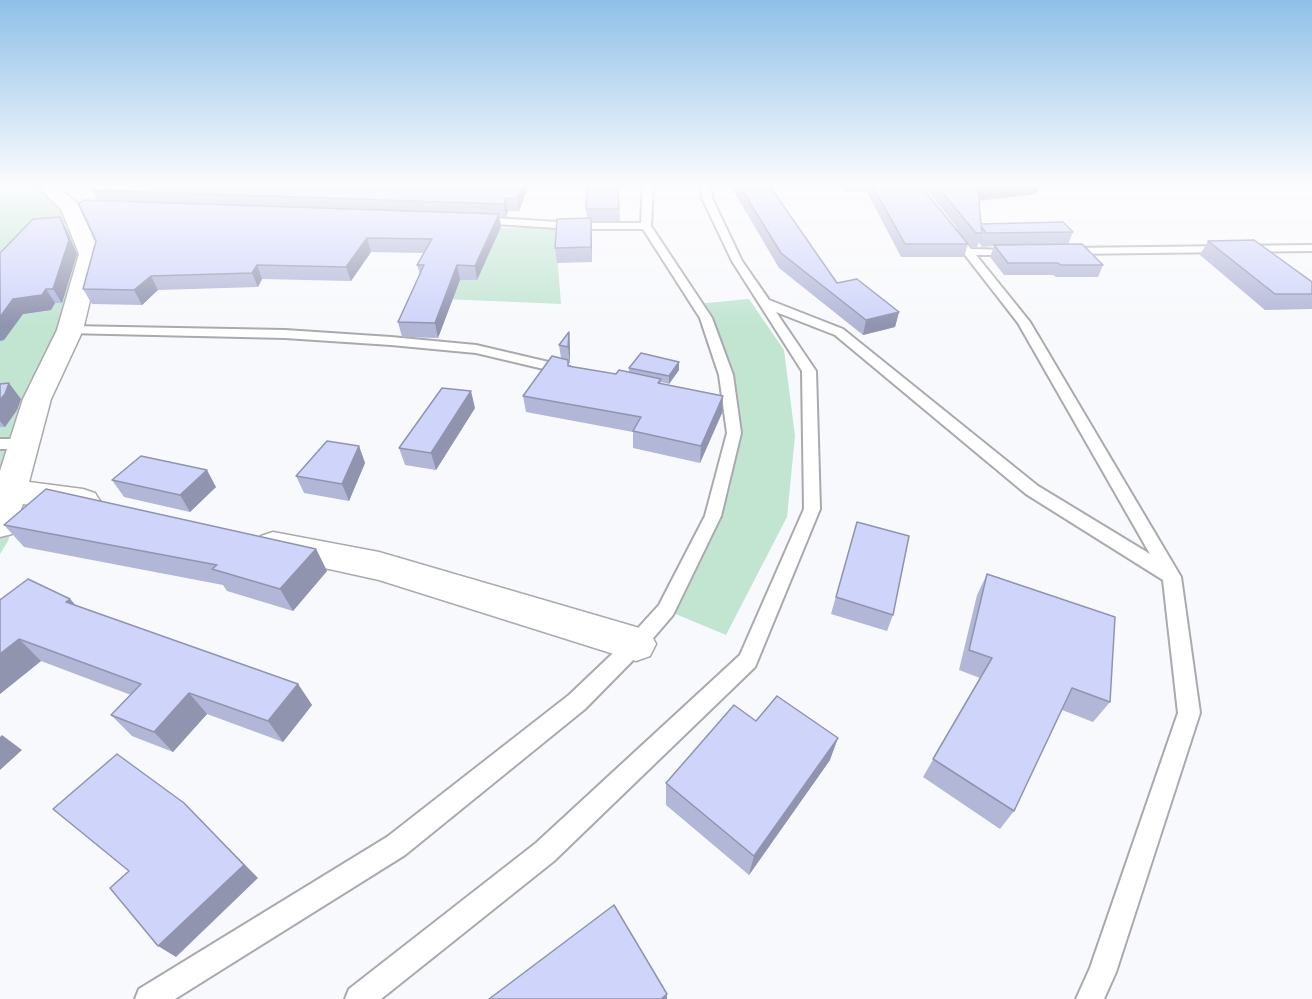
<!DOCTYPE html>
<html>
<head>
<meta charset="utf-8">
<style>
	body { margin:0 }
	canvas { display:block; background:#f8f9fc }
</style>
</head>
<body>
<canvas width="1312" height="999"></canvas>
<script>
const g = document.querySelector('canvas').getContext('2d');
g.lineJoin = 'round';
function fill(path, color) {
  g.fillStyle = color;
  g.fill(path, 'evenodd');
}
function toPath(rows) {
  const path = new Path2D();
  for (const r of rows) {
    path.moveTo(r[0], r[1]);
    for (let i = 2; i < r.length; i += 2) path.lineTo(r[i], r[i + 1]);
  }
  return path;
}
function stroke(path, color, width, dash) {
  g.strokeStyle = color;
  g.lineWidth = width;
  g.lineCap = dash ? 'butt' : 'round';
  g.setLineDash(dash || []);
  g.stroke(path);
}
fill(toPath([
	[0,185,41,185,51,192,66,206,85,255,59,329,41,438,8,541,0,554],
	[461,228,555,228,561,304,422,298],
	[749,299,784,350,795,436,787,517,726,635,666,610,713,516,734,433,726,375,697,304]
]), '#c2e5d2');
const lane = toPath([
	[643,185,653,185,651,226,712,318,733,375,741,433,721,516,673,615,643,650,585,709,405,855,175,999,135,999,139,989,387,837,569,695,629,638,659,605,705,516,727,433,719,375,700,318,643,229,573,229,479,223,474,220,479,217,573,223,641,223,643,185],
	[701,185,710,185,712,198,742,261,769,300,843,329,1038,486,1150,554,1018,323,948,233,957,231,971,249,1016,250,1017,252,1012,255,976,255,1030,322,1181,577,1200,713,1116,972,1104,999,1076,999,1090,968,1178,713,1163,580,1026,494,835,335,776,312,816,371,820,509,755,667,554,861,381,999,345,999,349,989,536,843,740,655,804,509,802,371,732,261,702,198,701,185],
	[1312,245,1312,251,1068,254,1063,251,1068,248,1312,245],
	[70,326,285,330,391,337,476,345,570,367,572,370,565,374,476,353,391,345,285,338,66,333,64,330,66,327,70,326],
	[0,439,24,439,32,444,24,449,0,449,0,439]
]);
const street = toPath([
	[36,185,56,185,77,203,101,254,83,330,51,399,29,482,83,489,95,493,100,501,95,509,83,513,23,504,12,534,0,537,0,471,23,399,57,330,79,254,61,209,36,185],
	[273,532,379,552,636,627,650,632,656,644,650,656,636,661,379,580,261,554,255,545,261,536,273,532]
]);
stroke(lane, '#aaaaae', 4);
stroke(street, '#aaaaae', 3);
fill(lane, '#fff');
fill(street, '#fff');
fill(toPath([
	[97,185,529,185,519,211,508,211,506,217,499,217,501,227,477,280,460,280,438,338,402,337,398,322,420,274,417,265,424,253,371,252,351,281,262,279,258,287,158,290,142,305,92,304,83,289,96,241,98,200,92,190],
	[618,185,620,221,591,221,592,262,557,263,555,248,587,218,586,209],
	[730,185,769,185,837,283,899,312,895,327,863,335,779,268],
	[842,185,920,185,968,244,964,257,901,257,867,192,845,192],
	[923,185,1040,185,1037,194,979,201,981,224,1073,232,1068,245,1103,265,1098,277,1056,277,1053,275,1004,275,990,257,994,246,982,247,979,242,977,247,972,247],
	[60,217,67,231,77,254,62,303,55,303,51,310,23,314,4,340],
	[1208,241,1312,282,1312,309,1265,310,1200,255],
	[569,332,570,348,570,363,569,363,569,366,616,374,629,372,629,368,679,362,679,370,669,384,661,382,661,384,722,413,700,463,633,448,633,432,526,412,523,396,561,358,559,345],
	[0,384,21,399,17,410,5,427,0,427],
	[475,408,436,470,405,465,399,448],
	[359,446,365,463,349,501,304,493,296,476],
	[112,480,216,487,190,512,124,497],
	[857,522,893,615,887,631,831,614],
	[4,525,316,549,327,571,293,611,227,591,223,585,24,547],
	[987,574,1110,702,1093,722,1062,710,1014,811,1000,829,923,777,980,678,959,670,977,595],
	[70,599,76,606,298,684,312,705,283,742,207,714,173,752,132,736,111,715,131,695,41,661,0,694,0,600],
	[756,721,830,760,749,875,666,805,666,783]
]), '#b2b6d7');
fill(toPath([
	[523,185,529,185,519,211,517,198],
	[1013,185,1040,185,1037,194,974,201,978,188],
	[506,198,508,211,506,217,504,204],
	[499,214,501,227,477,280,475,266],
	[60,217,67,231,77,254,62,303,53,289],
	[591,218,592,232,592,262,591,247],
	[367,238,371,252,351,281,346,267],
	[257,265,262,279,258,287,252,273],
	[457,265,460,280,438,338,435,323],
	[151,276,158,290,142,305,134,290],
	[46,289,55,303,51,310,23,314,4,340,0,341,0,317,13,299],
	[899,312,895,327,863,335,866,320],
	[569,332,570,348,570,363,568,347],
	[679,362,679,370,669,384,669,376],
	[9,383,21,399,17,410,5,427,0,421,0,400],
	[471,391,475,408,436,470,431,453],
	[723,396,722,413,700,463,701,446],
	[359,446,365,463,349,501,342,484],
	[207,470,216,487,190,512,180,495],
	[316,549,327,571,293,611,280,589],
	[70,599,90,621,66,602],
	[19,639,41,661,0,694,0,654],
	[298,684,312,705,283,742,268,721],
	[189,693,207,714,173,752,154,732],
	[2,735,22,750,0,770,0,737],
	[838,738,830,760,749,875,754,856],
	[184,803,258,878,176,957,158,946],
	[667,994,667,999,661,999]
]), '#9194af');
const building = toPath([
	[97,185,523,185,517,198,506,198,504,204,92,190,97,185],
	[587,185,618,185,619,209,586,209,587,185],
	[739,185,769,185,837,283,857,279,899,312,866,320,781,253,739,185],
	[872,185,920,185,968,244,905,244,872,185],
	[936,185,1013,185,978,188,981,224,1063,222,1073,232,986,233,981,226,982,233,976,233,936,185],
	[83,200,499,214,475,266,457,265,435,323,398,322,424,265,417,265,432,239,367,238,346,267,257,265,252,273,151,276,134,290,83,289,96,241,79,204,83,200],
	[60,217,69,240,53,289,46,289,42,295,13,299,0,317,0,253,33,219,60,217],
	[591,218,591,247,555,248,557,219,591,218],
	[1254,240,1312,282,1312,294,1275,294,1208,241,1254,240],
	[1082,244,1103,265,1061,265,1058,263,1008,263,994,245,1082,244],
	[569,332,568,347,559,345,569,332],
	[641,353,679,362,669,376,629,368,641,353],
	[552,356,568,360,568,366,616,374,619,370,661,379,658,383,723,396,701,446,633,431,641,417,523,396,552,356],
	[9,383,5,394,0,400,0,384,9,383],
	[442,388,471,391,431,453,399,448,442,388],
	[327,441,359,446,342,484,296,476,327,441],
	[141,456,207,470,180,495,112,480,141,456],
	[46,489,316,549,280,589,212,569,217,565,4,525,46,489],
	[857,522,909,536,893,615,836,597,857,522],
	[987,574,1115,617,1110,702,1072,688,1014,811,933,759,992,658,969,650,987,574],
	[28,579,70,599,66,602,298,684,268,721,189,693,154,732,111,715,141,684,19,639,0,654,0,600,28,579],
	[777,696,838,738,754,856,666,783,734,705,756,721,777,696],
	[117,754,184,803,244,865,158,946,110,888,129,871,53,809,117,754],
	[614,905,667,994,661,999,489,999,614,905]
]);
fill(building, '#cfd4fa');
stroke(building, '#9194af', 1.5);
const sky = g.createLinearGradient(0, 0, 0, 325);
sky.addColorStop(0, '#8fc0e8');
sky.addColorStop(0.57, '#fcfcfe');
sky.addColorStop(1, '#fcfcfe00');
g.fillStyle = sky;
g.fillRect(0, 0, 1312, 325);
</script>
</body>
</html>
